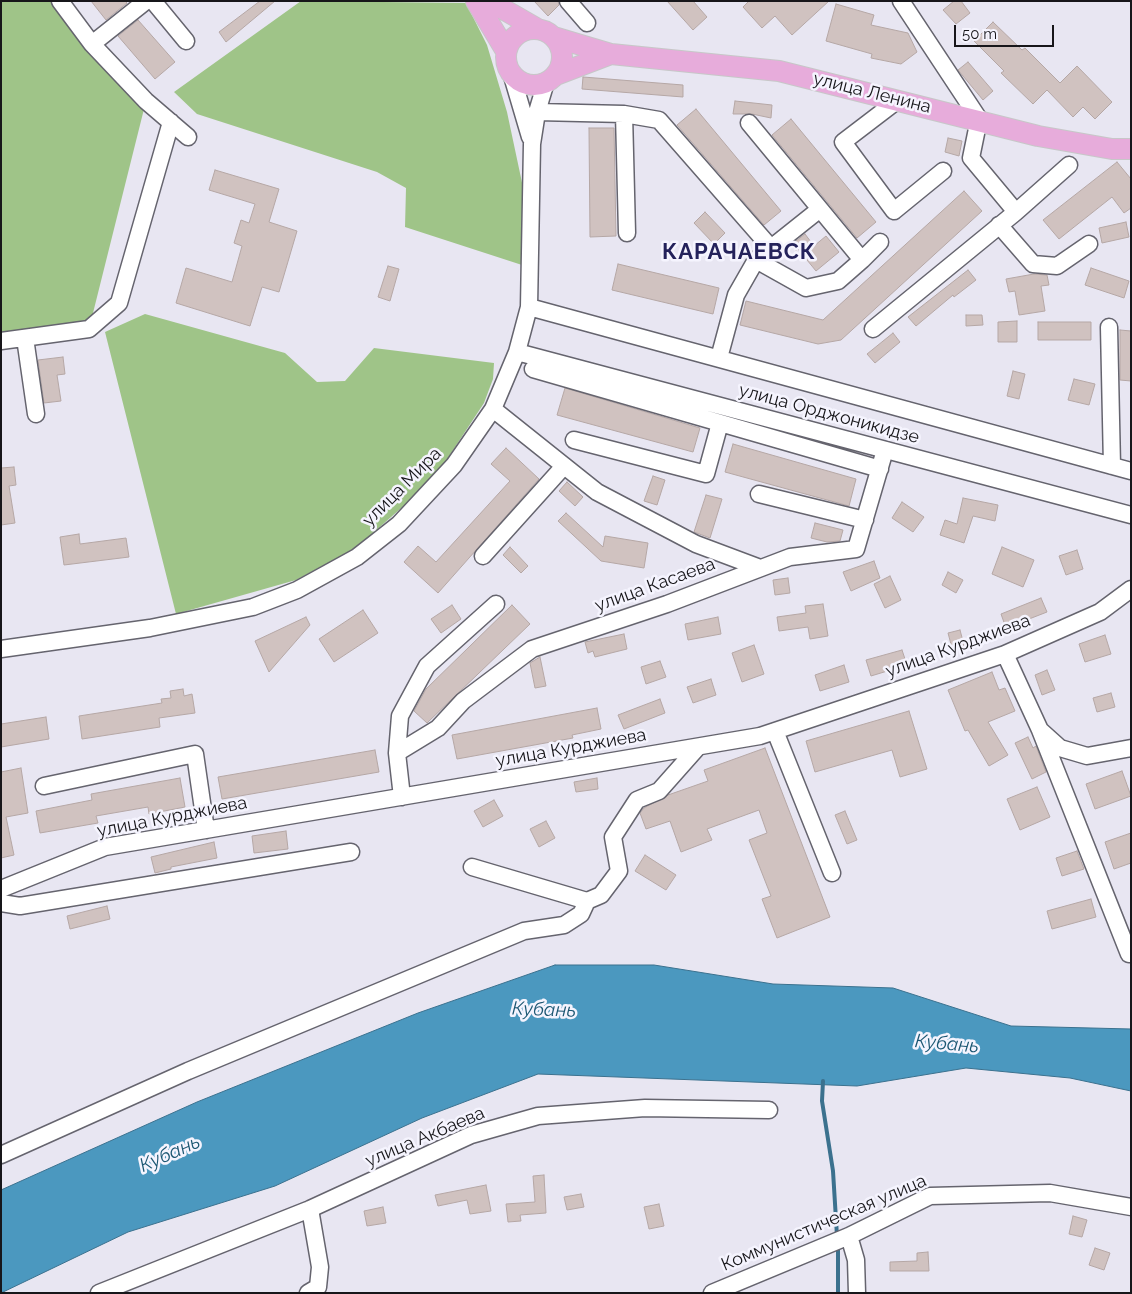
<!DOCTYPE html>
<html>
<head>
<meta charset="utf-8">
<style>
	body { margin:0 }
	#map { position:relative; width:1132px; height:1294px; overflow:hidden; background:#e8e6f2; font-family:Raleway,sans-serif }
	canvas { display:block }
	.frame { position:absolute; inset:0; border:2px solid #17161a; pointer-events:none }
	.scale { position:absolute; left:954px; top:25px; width:100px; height:22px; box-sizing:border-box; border:2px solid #17161a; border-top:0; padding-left:6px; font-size:15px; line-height:18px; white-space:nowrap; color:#17161a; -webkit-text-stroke:4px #f5f4fe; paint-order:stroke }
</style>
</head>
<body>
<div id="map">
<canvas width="1132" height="1294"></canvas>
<div class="frame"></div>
<div class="scale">50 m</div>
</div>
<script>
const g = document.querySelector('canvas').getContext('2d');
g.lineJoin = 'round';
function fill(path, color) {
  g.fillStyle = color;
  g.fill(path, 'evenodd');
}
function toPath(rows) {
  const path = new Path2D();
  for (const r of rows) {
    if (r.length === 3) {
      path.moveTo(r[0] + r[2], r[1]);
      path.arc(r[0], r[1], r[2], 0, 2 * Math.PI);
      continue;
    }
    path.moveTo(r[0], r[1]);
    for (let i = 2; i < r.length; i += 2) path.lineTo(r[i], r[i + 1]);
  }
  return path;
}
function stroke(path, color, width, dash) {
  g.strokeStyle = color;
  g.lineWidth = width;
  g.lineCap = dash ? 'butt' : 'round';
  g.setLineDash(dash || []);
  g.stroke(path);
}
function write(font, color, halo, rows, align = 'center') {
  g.font = font + ' Raleway,sans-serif';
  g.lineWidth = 5;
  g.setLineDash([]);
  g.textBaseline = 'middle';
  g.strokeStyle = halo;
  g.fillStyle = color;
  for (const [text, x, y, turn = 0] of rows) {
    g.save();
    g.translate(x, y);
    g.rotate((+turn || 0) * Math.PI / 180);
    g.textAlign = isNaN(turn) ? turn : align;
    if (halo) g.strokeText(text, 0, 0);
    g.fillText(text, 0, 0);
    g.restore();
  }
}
fill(toPath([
	[1,1,60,1,146,101,89,329,1,341],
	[301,1,466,3,487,45,507,112,524,192,522,265,405,227,406,188,377,172,197,114,174,92],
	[145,314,285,353,317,382,345,381,374,348,494,363,493,379,484,403,434,479,356,548,296,580,176,614,105,332]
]), '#9fc488');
const water = toPath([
	[555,965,654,965,773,984,893,988,1011,1026,1131,1029,1131,1091,1070,1078,966,1068,857,1086,538,1074,422,1118,275,1186,128,1232,1,1293,1,1190,197,1102,418,1013,555,965]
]);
fill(water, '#4b98bf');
stroke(water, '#3b718e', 1);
stroke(toPath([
	[823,1081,822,1101,833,1171,837,1236],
	[838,1293,838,1245]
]), '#3b718e', 4);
const building = toPath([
	[91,1,125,1,127,3,106,20,91,1],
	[260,1,275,1,226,42,219,32,260,1],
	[534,1,558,1,559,5,548,16,534,1],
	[667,1,693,1,707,17,693,30,667,1],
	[749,1,829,1,792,35,775,16,762,28,743,7,749,1],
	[954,1,961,1,970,13,956,24,943,10,954,1],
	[836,4,874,15,871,25,908,33,917,52,901,64,871,58,872,54,826,41,836,4],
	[138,20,175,62,155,79,118,36,138,20],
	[993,22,1022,50,1025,48,1060,83,1077,66,1112,102,1095,119,1083,107,1073,117,1047,90,1033,104,1001,73,1004,71,974,41,993,22],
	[968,62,993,91,983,100,958,70,968,62],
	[583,77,683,85,683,97,582,89,583,77],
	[735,101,772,105,771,118,752,114,733,114,735,101],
	[696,109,781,211,764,225,677,125,696,109],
	[791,119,876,222,857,238,772,135,791,119],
	[589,128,614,128,616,236,590,237,589,128],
	[948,138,962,141,959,156,945,152,948,138],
	[1117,162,1131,179,1131,208,1124,213,1112,197,1059,239,1043,220,1117,162],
	[215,170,279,189,269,222,297,231,279,292,262,287,250,326,176,303,186,268,232,282,242,246,234,243,241,220,249,223,255,204,209,190,215,170],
	[964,191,982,211,841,340,818,344,740,325,746,301,823,320,964,191],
	[705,212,725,233,714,244,694,223,705,212],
	[1126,222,1129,237,1102,243,1099,228,1126,222],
	[805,234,814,246,826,236,839,252,816,271,798,249,796,251,791,245,805,234],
	[618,264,719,288,713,314,612,290,618,264],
	[388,266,399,269,390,301,378,297,388,266],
	[1091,268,1129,281,1124,298,1085,285,1091,268],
	[968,270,976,280,954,297,953,295,916,326,908,317,968,270],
	[1034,274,1047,275,1049,285,1041,286,1045,311,1019,315,1015,291,1009,292,1006,279,1034,274],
	[966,315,982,315,983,325,966,326,966,315],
	[1017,321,1017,342,998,342,998,322,1017,321],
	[1038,322,1091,322,1091,340,1038,340,1038,322],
	[1120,330,1131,331,1131,381,1120,380,1120,330],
	[893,333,900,342,875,363,867,354,893,333],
	[63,357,65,374,57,375,61,401,44,403,38,360,63,357],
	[1013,371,1025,374,1019,399,1007,396,1013,371],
	[1074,379,1095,384,1089,405,1068,400,1074,379],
	[565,388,700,428,693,452,557,415,565,388],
	[733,444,856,479,849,506,725,472,733,444],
	[506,448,539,479,438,593,404,562,418,546,436,562,510,481,491,464,506,448],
	[14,467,16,485,9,486,15,523,1,525,1,468,14,467],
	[653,476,665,480,657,505,644,501,653,476],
	[567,482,583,497,575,506,559,491,567,482],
	[706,495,722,499,710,538,694,532,706,495],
	[963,498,998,505,995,521,973,516,964,543,940,535,945,520,957,524,963,498],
	[902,502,924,517,913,532,892,518,902,502],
	[566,513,603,547,605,536,648,543,644,568,601,561,558,521,566,513],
	[815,523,843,530,840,541,827,542,811,538,815,523],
	[79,534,80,544,126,538,129,557,64,565,60,537,79,534],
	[510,547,528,566,521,573,503,555,510,547],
	[1002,547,1034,560,1023,587,992,574,1002,547],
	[1077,550,1083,569,1066,575,1059,556,1077,550],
	[874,561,880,578,851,591,843,572,874,561],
	[948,572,963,580,956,593,942,585,948,572],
	[890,576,901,600,885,608,874,584,890,576],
	[788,578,790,593,775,595,773,580,788,578],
	[1041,598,1047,612,1006,628,1001,614,1041,598],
	[823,604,828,636,810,639,808,627,779,631,777,617,806,613,805,606,823,604],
	[452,605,461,619,441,633,431,619,452,605],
	[512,605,530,624,427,723,414,711,426,689,512,605],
	[363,610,378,633,334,662,319,639,363,610],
	[306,617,310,625,269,672,255,641,306,617],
	[718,617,721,634,688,640,685,624,718,617],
	[960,630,964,645,952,648,948,633,960,630],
	[624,634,627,649,595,657,593,651,588,653,585,642,624,634],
	[1105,635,1111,654,1085,662,1079,644,1105,635],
	[754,645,764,674,742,682,732,653,754,645],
	[902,650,907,665,871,676,866,660,902,650],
	[540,657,546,686,535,688,530,663,540,657],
	[660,661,666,677,646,684,641,667,660,661],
	[844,665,849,682,820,691,815,675,844,665],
	[1047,670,1055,690,1042,695,1035,675,1047,670],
	[992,672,999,690,1005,688,1015,711,988,722,1008,755,989,766,968,730,965,731,948,690,992,672],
	[711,679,716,695,693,703,687,687,711,679],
	[183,689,184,696,192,694,195,713,159,718,160,727,82,739,79,716,162,703,161,699,171,698,170,691,183,689],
	[1111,693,1115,707,1097,712,1093,698,1111,693],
	[660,699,665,713,624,729,618,715,660,699],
	[597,708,601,729,572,735,573,738,457,759,452,735,597,708],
	[909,711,927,769,900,777,892,750,815,772,806,741,909,711],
	[46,717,49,739,1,747,1,724,46,717],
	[1028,737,1033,748,1036,746,1046,772,1032,779,1015,743,1028,737],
	[765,748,830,917,777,938,762,899,771,896,749,840,767,833,759,810,707,829,712,840,681,852,670,821,646,829,640,813,644,808,668,795,708,781,704,770,765,748],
	[375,750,379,772,222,799,218,777,375,750],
	[21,768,28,813,6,817,14,855,1,858,1,772,21,768],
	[1122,771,1131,796,1095,809,1086,784,1122,771],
	[180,778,185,807,149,814,148,807,96,816,98,823,40,833,36,811,92,800,91,794,180,778],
	[597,778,598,789,576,792,574,782,597,778],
	[1037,787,1050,817,1020,830,1007,799,1037,787],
	[494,800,503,816,483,827,474,811,494,800],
	[845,811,857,840,847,844,835,815,845,811],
	[546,821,555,838,539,847,530,829,546,821],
	[286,831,288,849,254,853,252,836,286,831],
	[1131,833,1131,863,1114,869,1105,842,1131,833],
	[214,842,217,858,171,867,171,869,155,873,151,857,214,842],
	[1077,851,1084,869,1062,876,1056,858,1077,851],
	[645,855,676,875,666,890,635,871,645,855],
	[1091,899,1096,917,1052,929,1047,911,1091,899],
	[107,906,110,919,70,929,67,916,107,906],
	[544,1175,546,1213,520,1215,521,1221,508,1222,506,1204,535,1202,533,1176,544,1175],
	[486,1185,491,1211,470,1214,467,1200,438,1206,435,1195,486,1185],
	[581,1194,584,1207,567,1210,564,1197,581,1194],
	[659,1204,664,1226,649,1229,644,1207,659,1204],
	[383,1207,386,1223,367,1226,364,1211,383,1207],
	[1073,1216,1087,1220,1082,1237,1069,1234,1073,1216],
	[1095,1248,1110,1253,1104,1270,1089,1265,1095,1248],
	[928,1252,929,1271,890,1271,890,1262,917,1261,917,1253,928,1252]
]);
fill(building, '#d0c2c0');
stroke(building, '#b5a7a5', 1);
const minor = toPath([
	[60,1,92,44,146,101,188,137],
	[153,1,186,41],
	[568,1,587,23],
	[92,44,146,1],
	[512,76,530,137],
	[898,100,843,142,894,211,943,171],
	[537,112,624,114,659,120,771,248],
	[624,114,627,233],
	[749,123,820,209,862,260,838,281,806,288,756,260,820,209],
	[1016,212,1069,165],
	[999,225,1033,264,1057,266,1089,244],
	[862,260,880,242],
	[529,307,1131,471],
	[1109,327,1112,466],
	[873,329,1016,212,971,158,979,119,901,1],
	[25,338,36,414],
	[1,341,89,329,119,303,171,122],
	[517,352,1131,515],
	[719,358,736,295,756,260],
	[533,369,880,469],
	[493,409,597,492,696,544,760,568],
	[574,440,706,474,720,423],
	[759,494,865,520],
	[483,556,564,466],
	[1,649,150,628,253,607,297,590,357,557,399,524,454,465,493,409,517,352,529,307,532,144,537,112,546,82],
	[1005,654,1040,730,1060,748,1087,756,1131,748],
	[1040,730,1129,954],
	[775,731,832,873],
	[397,753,400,716,427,666,496,604],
	[44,786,195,754,206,830],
	[402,797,397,753,438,728,463,701,532,649,667,604,790,557,856,549,885,450],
	[472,867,587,901,601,895,619,871,613,837,637,800,659,791,698,747],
	[1,889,105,847,760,736,1005,654,1100,612,1131,589],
	[1,903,20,906,351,852],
	[1,1155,188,1071,524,931,564,925,581,914,587,901],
	[849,1236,856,1260,857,1293],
	[99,1293,310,1209,471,1135,538,1116,645,1108,769,1110],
	[308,1293,318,1287,320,1267,310,1209],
	[712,1293,849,1236,930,1196,1050,1193,1131,1207]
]);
const major = toPath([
	[476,1,506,51],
	[489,1,536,28],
	[534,57,28],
	[554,37,611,54,779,71,1038,136,1112,149,1131,149],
	[556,75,611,54]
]);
stroke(minor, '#65646e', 19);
stroke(major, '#c7c7c8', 22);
stroke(minor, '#fff', 16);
stroke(major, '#e7acdb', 20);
write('18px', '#17161a', '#f5f4fe', [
	["улица Ленина",872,93,14],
	["улица Орджоникидзе",829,414,15],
	["улица Мира",402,487,-45],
	["улица Касаева",655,585,-20],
	["улица Курджиева",958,646,-20],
	["улица Курджиева",571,748,-10],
	["улица Курджиева",172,817,-11],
	["улица Акбаева",425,1137,-23],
	["Коммунистическая улица",824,1223,-23]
]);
write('italic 19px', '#1b5672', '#f5f4fe', [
	["Кубань",544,1010,2],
	["Кубань",947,1044,5],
	["Кубань",170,1154,-24]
]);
g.letterSpacing = '1px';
write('bold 22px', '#24225b', '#f5f4fe', [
	["КАРАЧАЕВСК",739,252]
]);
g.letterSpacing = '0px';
</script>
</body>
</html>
